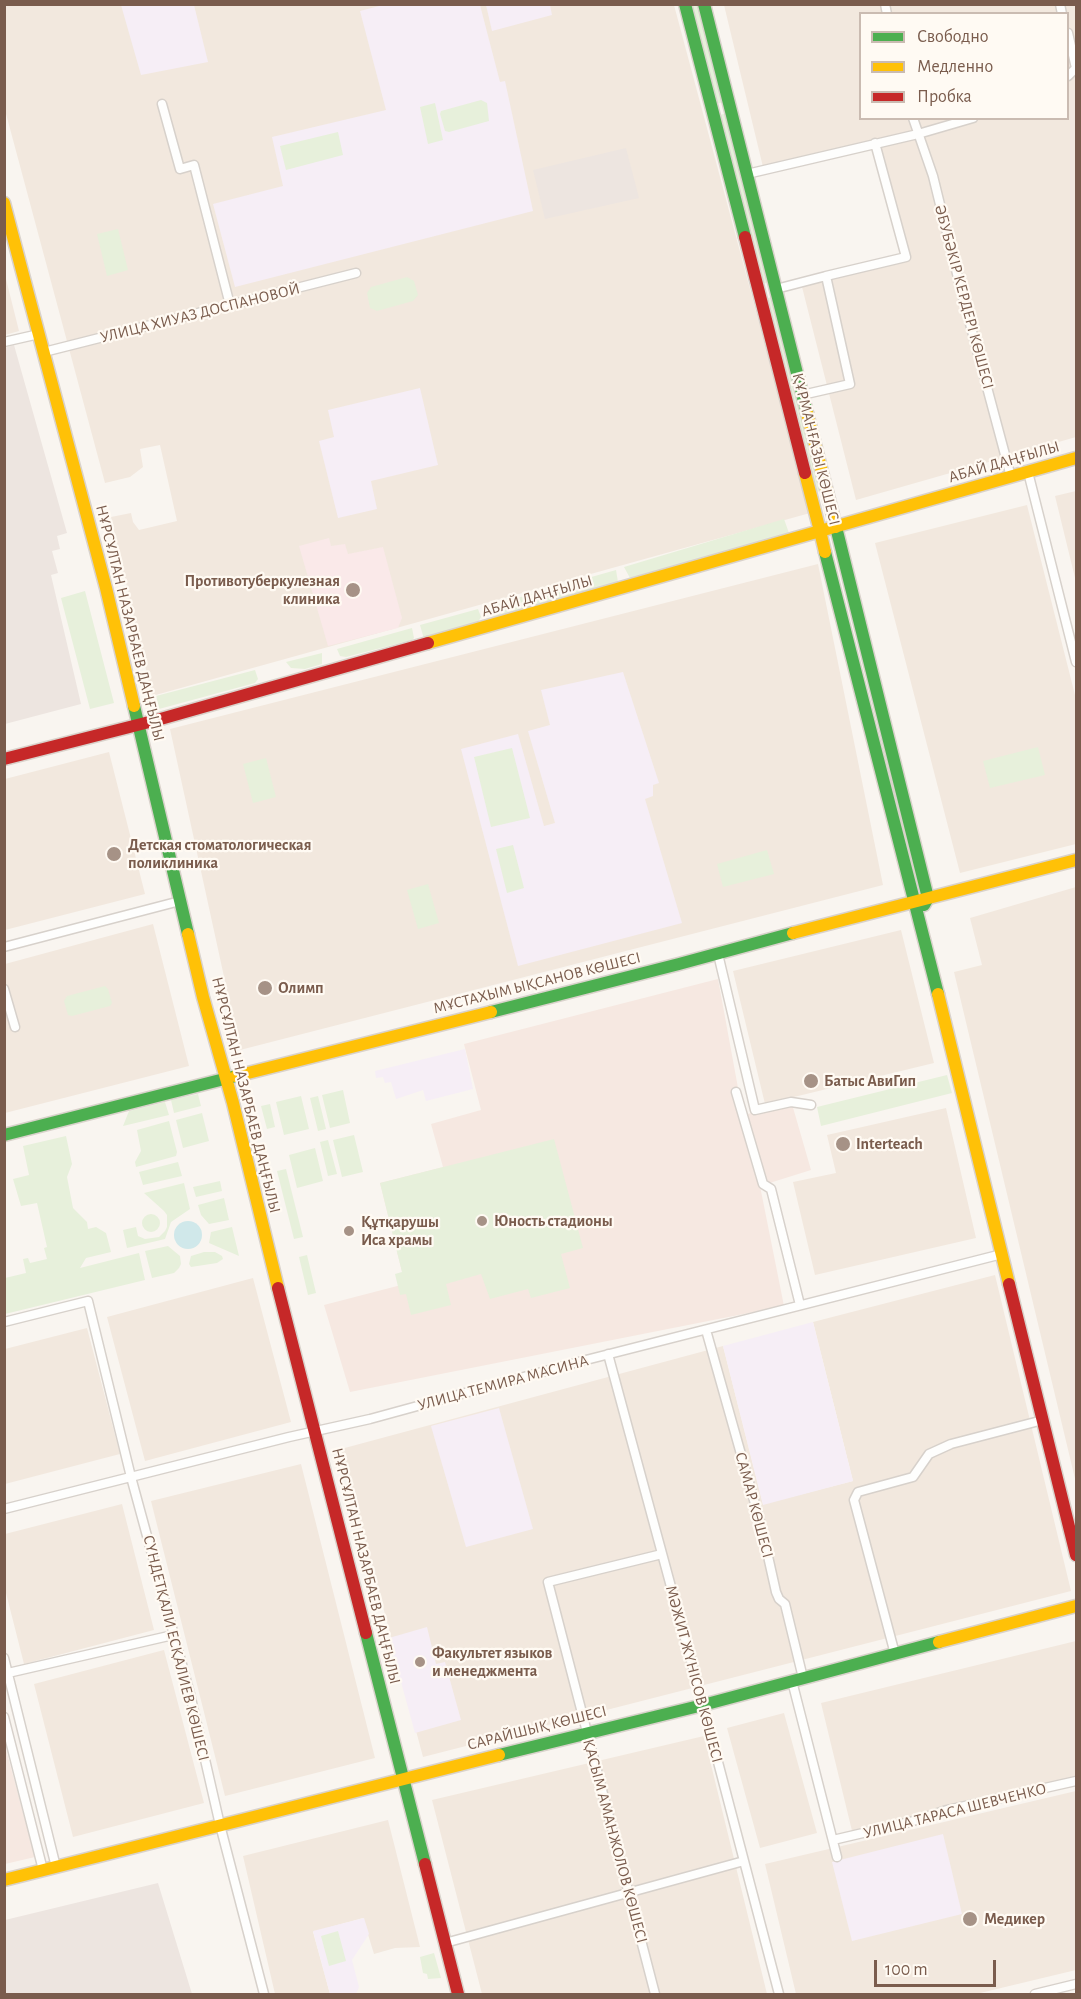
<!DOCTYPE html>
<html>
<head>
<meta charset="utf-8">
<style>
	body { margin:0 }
	#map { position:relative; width:1081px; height:1999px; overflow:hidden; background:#f9f5f0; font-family:"Alegreya Sans",sans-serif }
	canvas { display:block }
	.frame { position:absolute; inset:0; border:6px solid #7a5c4d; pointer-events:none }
	.legend { position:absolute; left:859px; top:12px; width:210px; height:108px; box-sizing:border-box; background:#fffaf3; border:2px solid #cabbb1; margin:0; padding:8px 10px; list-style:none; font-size:18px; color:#7a5c4d }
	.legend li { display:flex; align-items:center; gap:12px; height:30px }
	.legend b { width:30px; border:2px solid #cabbb1 }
	.scale { position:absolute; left:874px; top:1960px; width:122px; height:27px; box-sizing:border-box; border:3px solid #7a5c4d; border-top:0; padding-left:8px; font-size:18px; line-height:21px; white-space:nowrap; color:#7a5c4d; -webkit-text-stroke:4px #fffaf3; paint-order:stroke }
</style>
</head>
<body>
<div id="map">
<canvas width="1081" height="1999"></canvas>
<div class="frame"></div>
<ul class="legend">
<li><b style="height:8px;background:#4caf50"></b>Свободно</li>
<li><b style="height:8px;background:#ffc107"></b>Медленно</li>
<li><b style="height:8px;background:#c62828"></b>Пробка</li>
</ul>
<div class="scale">100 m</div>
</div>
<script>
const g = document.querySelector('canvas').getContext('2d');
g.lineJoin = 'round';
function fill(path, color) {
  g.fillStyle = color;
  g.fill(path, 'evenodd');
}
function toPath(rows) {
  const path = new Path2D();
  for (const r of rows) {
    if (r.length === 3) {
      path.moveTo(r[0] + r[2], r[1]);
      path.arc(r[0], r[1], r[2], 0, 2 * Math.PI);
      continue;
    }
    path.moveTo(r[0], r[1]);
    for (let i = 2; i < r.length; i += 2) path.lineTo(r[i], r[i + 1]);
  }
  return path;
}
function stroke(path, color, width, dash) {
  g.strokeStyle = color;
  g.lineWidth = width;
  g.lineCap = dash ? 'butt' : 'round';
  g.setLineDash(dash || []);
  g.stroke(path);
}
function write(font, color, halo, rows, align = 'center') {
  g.font = font + ' "Alegreya Sans",sans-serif';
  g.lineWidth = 4.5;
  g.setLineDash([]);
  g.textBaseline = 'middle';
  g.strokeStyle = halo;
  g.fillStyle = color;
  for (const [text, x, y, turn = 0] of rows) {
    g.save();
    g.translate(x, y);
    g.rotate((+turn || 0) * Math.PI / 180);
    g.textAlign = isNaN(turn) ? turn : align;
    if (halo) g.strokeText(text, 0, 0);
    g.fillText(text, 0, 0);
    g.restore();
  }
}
fill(toPath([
	[4,5,674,5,810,513,152,696,111,517,131,513,133,522,139,530,177,521,160,445,140,449,143,467,130,477,105,483,5,110],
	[724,5,1076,5,1076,437,856,500,800,279,900,255,872,142,763,167],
	[860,14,1068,14,1068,118,860,118],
	[5,275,19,331,5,335,4,335],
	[1076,491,1076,582,1055,496],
	[1027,505,1076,699,1076,844,960,873,875,543],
	[818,564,883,885,240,1050,170,729],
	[109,752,145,894,5,930,5,779],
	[1076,887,1076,1483,954,972,982,965,970,918],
	[153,924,189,1066,5,1113,5,964],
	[901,930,934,1063,765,1104,733,971],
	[946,1108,976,1238,815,1275,793,1182,836,1173,827,1135],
	[995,1275,1071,1591,423,1757,341,1449,723,1346,763,1504,853,1481,813,1322],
	[253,1278,291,1422,145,1461,107,1317],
	[87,1328,120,1454,5,1484,5,1349],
	[301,1464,375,1758,225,1796,151,1501],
	[122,1504,154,1630,24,1664,5,1589,5,1534],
	[1076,1641,1076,1781,853,1835,821,1703],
	[164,1650,204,1803,73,1837,34,1684],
	[784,1713,817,1833,760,1848,727,1728],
	[704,1736,767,1994,482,1994,432,1800],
	[1076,1791,1076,1970,976,1994,796,1994,765,1864],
	[388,1820,420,1947,395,1948,374,1954,363,1918,313,1932,330,1994,275,1994,243,1856]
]), '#f2e8de');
fill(toPath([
	[718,979,743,1115,792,1104,811,1170,760,1186,784,1306,350,1392,324,1305,405,1284,380,1183,443,1167,431,1124,481,1110,464,1044],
	[4,1742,35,1857,5,1864,4,1864]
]), '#f6e8e1');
fill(toPath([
	[626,148,639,198,545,219,533,170],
	[14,345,67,533,57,536,60,549,52,551,58,573,51,575,81,704,5,724,4,348],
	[158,1883,192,1994,5,1994,5,1920]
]), '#ede5e0');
fill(toPath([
	[121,5,194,5,208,62,141,75],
	[383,5,480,5,500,82,505,81,533,211,235,287,213,204,283,186,272,137,386,110,360,11],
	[486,5,550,5,552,15,492,31],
	[420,388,438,465,371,481,377,509,338,518,319,441,334,437,328,410],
	[623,672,659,783,653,785,653,796,645,799,682,923,518,966,461,749,518,734,544,826,555,823,528,731,550,725,541,690],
	[465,1049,473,1089,426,1101,423,1090,396,1099,391,1082,385,1083,383,1077,376,1078,375,1071],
	[813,1322,853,1481,763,1505,723,1346],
	[499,1408,533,1529,466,1547,431,1426],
	[427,1627,436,1664,445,1662,461,1720,415,1733,389,1638],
	[943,1834,962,1914,852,1941,832,1862],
	[364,1918,369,1934,352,1960,359,1987,356,1994,330,1994,313,1931]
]), '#f6eef6');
fill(toPath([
	[329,538,331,546,345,544,348,554,383,547,402,618,398,628,328,646,299,546]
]), '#fae9e9');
fill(toPath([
	[690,5,698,5,724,102,716,104],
	[481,100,487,103,489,121,449,132,445,131,440,114,441,111],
	[435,103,443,140,428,144,420,107],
	[727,113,769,282,763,284,720,115],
	[338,132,343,155,286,170,280,146],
	[118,229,128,270,107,276,97,234],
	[407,277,414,281,418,295,413,301,377,311,370,308,367,293,371,287],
	[773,297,822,491,816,492,767,298],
	[784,519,789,533,630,578,624,567],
	[616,570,618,582,493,620,489,606],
	[85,591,114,703,90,709,61,598],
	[478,609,481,617,478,622,424,639,420,625],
	[412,628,414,638,412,640,346,657,340,656,337,649],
	[322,653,322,664,305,669,291,668,286,662],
	[255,670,258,679,255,683,159,709,156,696],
	[1038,747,1045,775,990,788,983,761],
	[512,748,530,818,491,827,474,757],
	[266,758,276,797,253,803,243,764],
	[513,845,524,888,507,893,496,849],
	[767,850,774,874,723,887,717,864],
	[428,884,439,923,418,929,407,890],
	[105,986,108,989,112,1003,110,1006,72,1016,68,1015,64,1001,67,996],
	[947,1075,952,1093,821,1126,817,1107],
	[343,1090,350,1123,330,1128,322,1095],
	[198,1094,201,1106,174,1113,171,1100],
	[301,1096,309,1129,284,1135,276,1102],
	[318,1096,326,1129,318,1131,310,1098],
	[165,1102,169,1115,123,1126,129,1111],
	[270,1104,275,1127,267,1129,261,1106],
	[202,1113,209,1141,183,1148,176,1120],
	[169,1121,177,1152,176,1156,136,1167,135,1162,141,1151,137,1130],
	[354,1135,363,1172,342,1177,333,1140],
	[66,1136,72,1164,67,1177,73,1208,87,1222,88,1229,96,1227,106,1233,111,1252,86,1258,80,1268,139,1253,145,1280,5,1314,5,1278,26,1273,23,1259,28,1258,30,1263,47,1259,44,1248,47,1247,37,1203,21,1206,13,1179,29,1175,23,1146],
	[554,1139,583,1248,561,1254,570,1288,531,1298,528,1289,490,1299,481,1274,446,1284,451,1305,411,1315,406,1294,400,1295,395,1274,402,1272,380,1183],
	[328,1140,337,1174,328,1176,320,1142],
	[315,1148,323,1181,297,1188,289,1155],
	[178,1162,182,1176,143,1185,139,1172],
	[286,1169,303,1237,294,1239,277,1171],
	[220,1181,222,1191,196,1197,193,1187],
	[184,1183,190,1209,171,1222,165,1239,127,1248,123,1230,136,1227,138,1236,145,1239,159,1237,165,1231,167,1227,167,1215,164,1211,144,1193],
	[224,1198,229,1220,209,1224,201,1215,198,1205],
	[151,1223,9],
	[232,1227,239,1256,209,1243,211,1232],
	[168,1246,180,1256,181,1264,179,1268,174,1273,152,1278,145,1251],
	[204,1252,215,1252,222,1256,223,1259,217,1263,191,1267,189,1264,191,1256],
	[307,1255,316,1293,308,1295,299,1257],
	[338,1931,346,1961,329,1966,321,1936],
	[434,1953,441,1978,428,1979,427,1974,423,1973,420,1957]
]), '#e7f0db');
fill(toPath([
	[188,1235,14]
]), '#d0e8ea');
const street = toPath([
	[885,4,887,14],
	[1060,4,1062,14],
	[1068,33,1076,68],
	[1068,76,1076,68],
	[162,104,180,169,194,165,230,305],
	[913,118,933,176,961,290,1011,477],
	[747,174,918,134,973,118],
	[776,289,826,276],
	[4,342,39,334],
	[44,352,356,273],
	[802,395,850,384,826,276,906,257,875,143],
	[1028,472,1076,662],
	[4,947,180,901],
	[718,954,755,1110,791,1102,811,1105],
	[4,989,15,1027],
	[736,1092,763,1184,771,1189,800,1305],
	[4,1322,88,1301,131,1477,190,1694,220,1825,264,1994],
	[706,1330,761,1525,776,1592,779,1599,785,1604,803,1678],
	[608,1354,703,1705,779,1994],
	[4,1509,289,1437,370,1419,582,1361,1002,1254],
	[895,1654,854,1500,858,1492,913,1477,929,1454,951,1444,1043,1420],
	[4,1658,56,1867],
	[8,1673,173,1635],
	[792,1681,837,1857],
	[4,1717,43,1870],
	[833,1840,910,1822,947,1810,1076,1781],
	[445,1943,744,1861],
	[655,1994,548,1582,662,1554],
	[1035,1994,1076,1984]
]);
const fast = toPath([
	[685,4,745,237],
	[704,4,807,413],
	[836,527,928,898,924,905],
	[825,552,938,994],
	[134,706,188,934],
	[491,1012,679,964,793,933],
	[4,1135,236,1076],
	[366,1633,425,1864],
	[499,1755,703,1705,939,1642]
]);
const slow = toPath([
	[4,203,106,588,134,706],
	[807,413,836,527],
	[805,473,820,531,1076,458],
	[428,643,820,531,825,552],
	[793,933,1076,860],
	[188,934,203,997,233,1103,278,1288],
	[938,994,1009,1284],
	[236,1076,491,1012],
	[939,1642,1076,1606],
	[4,1880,499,1755]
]);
const jam = toPath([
	[745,237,805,473],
	[4,759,157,720,428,643],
	[1009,1284,1076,1555],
	[278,1288,366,1633],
	[425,1864,458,1994]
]);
stroke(street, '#d7d1cb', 11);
stroke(fast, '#d9d2cb', 15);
stroke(slow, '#d9d2cb', 15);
stroke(jam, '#d9d2cb', 15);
stroke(street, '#fefefd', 8);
stroke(fast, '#4caf50', 12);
stroke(slow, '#ffc107', 12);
stroke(jam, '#c62828', 12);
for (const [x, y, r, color] of [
	[353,590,8,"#a69286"],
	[114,854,8,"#a69286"],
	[265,988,8,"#a69286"],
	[811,1081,8,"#a69286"],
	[843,1144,8,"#a69286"],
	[482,1221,6,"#a69286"],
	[349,1231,6,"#a69286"],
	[420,1662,6,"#a69286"],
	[970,1919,8,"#a69286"]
]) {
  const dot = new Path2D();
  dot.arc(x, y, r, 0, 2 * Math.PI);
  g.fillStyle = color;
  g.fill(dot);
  stroke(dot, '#fffaf3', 2);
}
write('16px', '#7a5c4d', '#fffaf3', [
	["ӘБУБӘКІР КЕРДЕРІ КӨШЕСІ",964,297,75],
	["УЛИЦА ХИУАЗ ДОСПАНОВОЙ",200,313,-14],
	["ҚҰРМАНҒАЗЫ КӨШЕСІ",816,449,76],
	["АБАЙ ДАҢҒЫЛЫ",1004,462,-16],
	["АБАЙ ДАҢҒЫЛЫ",537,596,-16],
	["НҰРСҰЛТАН НАЗАРБАЕВ ДАҢҒЫЛЫ",130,623,76],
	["МҰСТАХЫМ ЫҚСАНОВ КӨШЕСІ",537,983,-14],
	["НҰРСҰЛТАН НАЗАРБАЕВ ДАҢҒЫЛЫ",246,1095,76],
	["УЛИЦА ТЕМИРА МАСИНА",503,1383,-15],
	["САМАР КӨШЕСІ",754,1505,75],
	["НҰРСҰЛТАН НАЗАРБАЕВ ДАҢҒЫЛЫ",366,1566,76],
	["СҮНДЕТҚАЛИ ЕСҚАЛИЕВ КӨШЕСІ",176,1648,76],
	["МӘЖИТ ЖҮНІСОВ КӨШЕСІ",694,1674,75],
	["САРАЙШЫҚ КӨШЕСІ",537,1728,-14],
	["УЛИЦА ТАРАСА ШЕВЧЕНКО",955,1811,-14],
	["ҚАСЫМ АМАНЖОЛОВ КӨШЕСІ",615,1841,75]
]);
write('bold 16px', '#7a5c4d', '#fffaf3', [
	["Противотуберкулезная",340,581,"right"],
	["клиника",340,599,"right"],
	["Детская стоматологическая",128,845],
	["поликлиника",128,863],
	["Олимп",278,988],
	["Батыс АвиГип",824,1081],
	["Interteach",856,1144],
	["Юность стадионы",494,1221],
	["Құтқарушы",361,1222],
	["Иса храмы",361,1240],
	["Факультет языков",432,1653],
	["и менеджмента",432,1671],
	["Медикер",984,1919]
], 'left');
</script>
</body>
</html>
